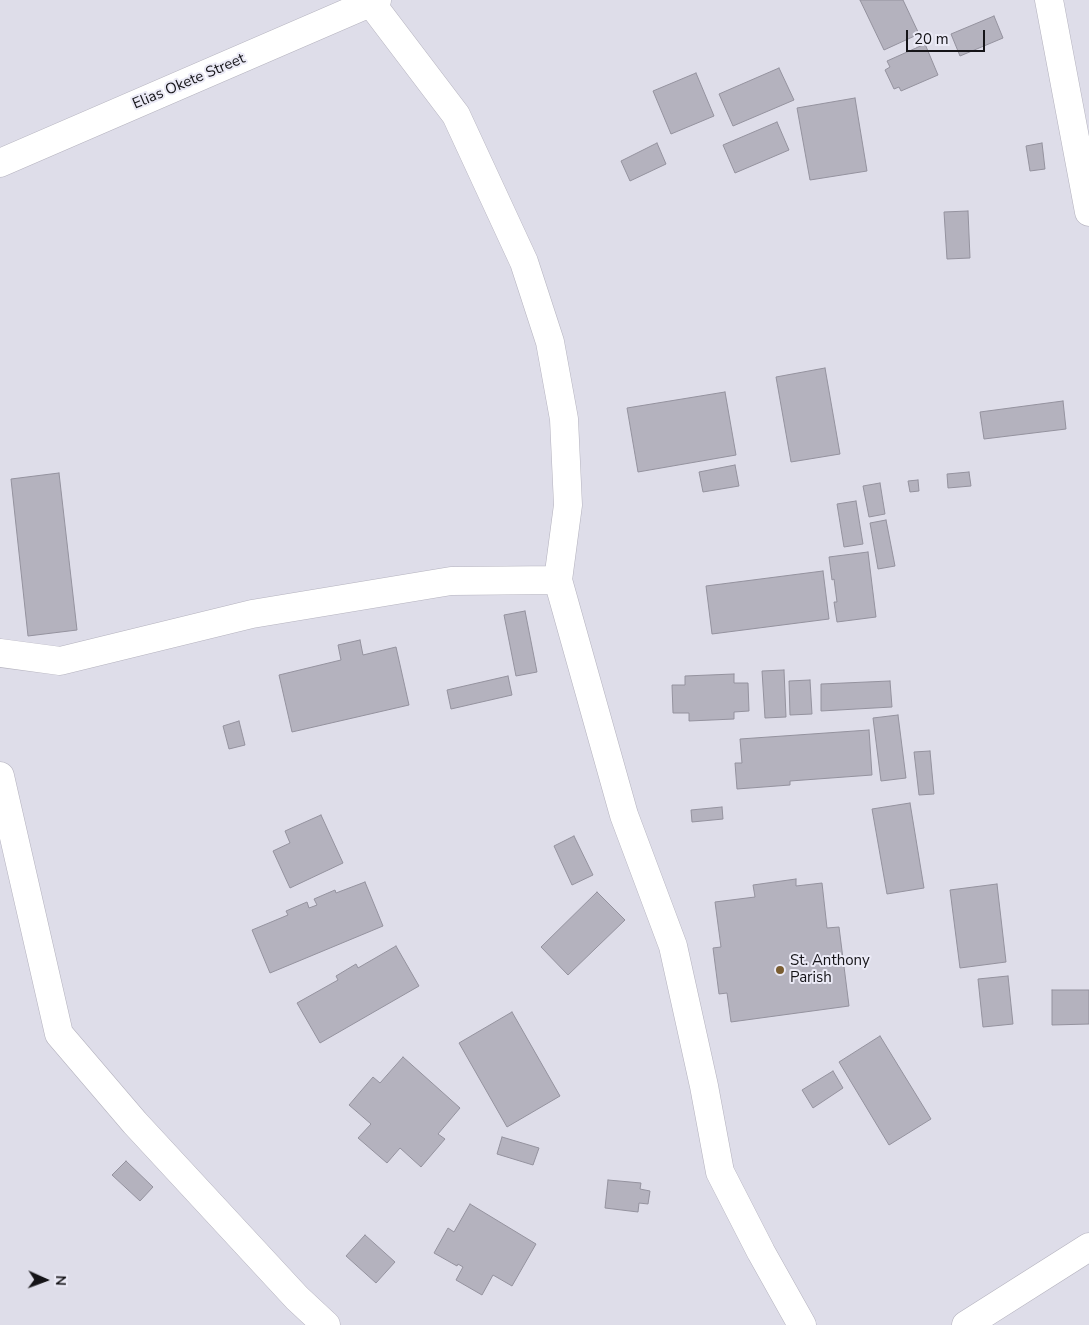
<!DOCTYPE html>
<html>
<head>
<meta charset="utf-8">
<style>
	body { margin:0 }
	#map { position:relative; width:1089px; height:1325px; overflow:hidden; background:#dedde9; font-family:"Nunito Sans",sans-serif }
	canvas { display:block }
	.north { position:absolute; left:20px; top:1255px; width:50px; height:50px; -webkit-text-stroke:4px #ebeaf6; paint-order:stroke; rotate:92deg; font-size:14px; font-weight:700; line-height:20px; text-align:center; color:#151418 }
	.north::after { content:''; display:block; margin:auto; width:18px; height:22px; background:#151418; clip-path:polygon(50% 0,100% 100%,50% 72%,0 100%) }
	.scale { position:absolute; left:906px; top:30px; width:79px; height:22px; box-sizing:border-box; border:2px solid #151418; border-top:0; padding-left:6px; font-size:15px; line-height:18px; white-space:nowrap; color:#151418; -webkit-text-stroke:4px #ebeaf6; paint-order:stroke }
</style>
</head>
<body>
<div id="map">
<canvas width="1089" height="1325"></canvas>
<div class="north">N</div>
<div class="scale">20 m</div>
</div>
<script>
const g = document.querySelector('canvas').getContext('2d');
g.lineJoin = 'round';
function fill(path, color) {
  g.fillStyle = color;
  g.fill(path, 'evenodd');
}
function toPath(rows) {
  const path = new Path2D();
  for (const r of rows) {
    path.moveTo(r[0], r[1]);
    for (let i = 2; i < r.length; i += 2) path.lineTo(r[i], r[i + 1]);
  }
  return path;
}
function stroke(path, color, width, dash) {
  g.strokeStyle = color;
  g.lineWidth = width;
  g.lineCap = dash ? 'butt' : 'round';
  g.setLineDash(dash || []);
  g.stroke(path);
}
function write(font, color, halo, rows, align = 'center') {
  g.font = font + ' "Nunito Sans",sans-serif';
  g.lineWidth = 4;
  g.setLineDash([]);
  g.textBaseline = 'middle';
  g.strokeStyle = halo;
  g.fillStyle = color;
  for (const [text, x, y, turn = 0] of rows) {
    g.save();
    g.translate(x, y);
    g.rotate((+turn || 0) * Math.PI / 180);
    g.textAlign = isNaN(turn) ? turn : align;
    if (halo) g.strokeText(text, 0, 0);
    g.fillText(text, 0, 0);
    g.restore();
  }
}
const building = toPath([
	[860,0,903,0,919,34,884,50,860,0],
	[994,16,1003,38,960,56,951,34,994,16],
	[925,44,938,75,901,91,899,87,894,89,885,70,890,67,887,61,925,44],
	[779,68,794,100,733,126,719,94,779,68],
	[696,73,714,116,671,134,653,91,696,73],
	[855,98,867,171,810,180,797,108,855,98],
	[777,122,789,150,735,173,723,145,777,122],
	[657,143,666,164,630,181,621,161,657,143],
	[1042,143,1045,169,1030,171,1026,146,1042,143],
	[968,211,970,258,947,259,944,212,968,211],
	[825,368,840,454,791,462,776,377,825,368],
	[725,392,736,455,638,472,627,408,725,392],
	[1063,401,1066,429,984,439,980,412,1063,401],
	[735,465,739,486,703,492,699,472,735,465],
	[969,472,971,486,948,488,947,474,969,472],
	[59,473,77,630,28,636,11,479,59,473],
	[918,480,919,491,910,492,908,481,918,480],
	[880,483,885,514,869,517,863,486,880,483],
	[856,501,863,544,844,547,837,504,856,501],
	[886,520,895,566,878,569,870,523,886,520],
	[868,552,876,617,837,622,834,602,837,602,834,579,832,580,829,557,868,552],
	[823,571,829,619,712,634,706,586,823,571],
	[525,611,537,672,516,676,504,615,525,611],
	[360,640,363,655,396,647,409,705,292,732,279,675,341,660,338,645,360,640],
	[784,670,786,717,765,718,762,671,784,670],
	[734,674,734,683,748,683,749,711,734,712,734,719,689,721,689,713,673,713,672,685,685,685,685,676,734,674],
	[508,676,512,695,451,709,447,690,508,676],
	[810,680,812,714,790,715,789,681,810,680],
	[890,681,892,707,821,711,821,684,890,681],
	[898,715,906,778,881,781,873,718,898,715],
	[239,721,245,745,229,749,223,726,239,721],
	[869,730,872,775,790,781,790,785,737,789,735,763,742,763,740,739,869,730],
	[930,751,934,794,919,795,914,752,930,751],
	[910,803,924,888,887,894,872,809,910,803],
	[722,807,723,819,692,822,691,810,722,807],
	[321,815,343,863,290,888,273,851,290,843,285,831,321,815],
	[574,836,593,875,572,885,554,846,574,836],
	[796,879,796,886,822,883,827,928,839,927,849,1006,731,1022,727,993,719,994,713,948,721,947,715,902,755,897,753,885,796,879],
	[365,882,383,926,270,973,252,930,288,915,286,911,307,902,309,908,317,905,314,899,335,890,336,893,365,882],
	[997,884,1006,962,960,968,950,890,997,884],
	[597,892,625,920,568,975,541,947,597,892],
	[396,946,419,986,320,1043,297,1003,338,980,336,976,356,964,358,968,396,946],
	[1008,976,1013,1024,983,1027,978,979,1008,976],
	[1052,990,1089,990,1089,1024,1052,1025,1052,990],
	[512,1012,560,1096,507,1127,459,1043,512,1012],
	[880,1036,931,1119,889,1145,839,1062,880,1036],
	[403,1057,460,1108,438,1134,445,1139,421,1167,400,1148,387,1163,358,1138,371,1124,349,1105,373,1077,380,1083,403,1057],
	[833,1071,843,1088,813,1108,802,1090,833,1071],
	[502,1137,539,1148,533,1165,497,1154,502,1137],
	[126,1161,153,1187,140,1201,112,1175,126,1161],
	[608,1180,641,1183,640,1189,650,1191,648,1204,639,1203,638,1212,605,1208,608,1180],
	[470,1204,536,1244,512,1286,493,1275,482,1295,456,1280,463,1267,458,1264,457,1266,434,1253,448,1228,454,1232,470,1204],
	[365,1235,395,1262,376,1283,346,1256,365,1235]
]);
fill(building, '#b4b2be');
stroke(building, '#94929e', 1);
const minor = toPath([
	[1049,0,1089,212],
	[371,3,456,115,524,262,550,342,564,419,568,505,558,580,624,815,673,946,704,1086,720,1172,761,1252,802,1325],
	[0,163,377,0],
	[0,653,60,661,252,614,451,581,558,580],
	[0,776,59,1034,135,1123,297,1298,326,1325],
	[966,1325,1089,1247]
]);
stroke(minor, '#b4b2be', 29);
stroke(minor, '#fff', 28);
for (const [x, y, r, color] of [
	[780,970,5,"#7a5d31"]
]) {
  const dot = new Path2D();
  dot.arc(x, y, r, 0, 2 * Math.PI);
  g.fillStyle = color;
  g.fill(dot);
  stroke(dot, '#ebeaf6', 2);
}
write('15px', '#151418', '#ebeaf6', [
	["Elias Okete Street",189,82,-23]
]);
write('15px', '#151418', '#ebeaf6', [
	["St. Anthony",790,961],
	["Parish",790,978]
], 'left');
</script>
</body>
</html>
